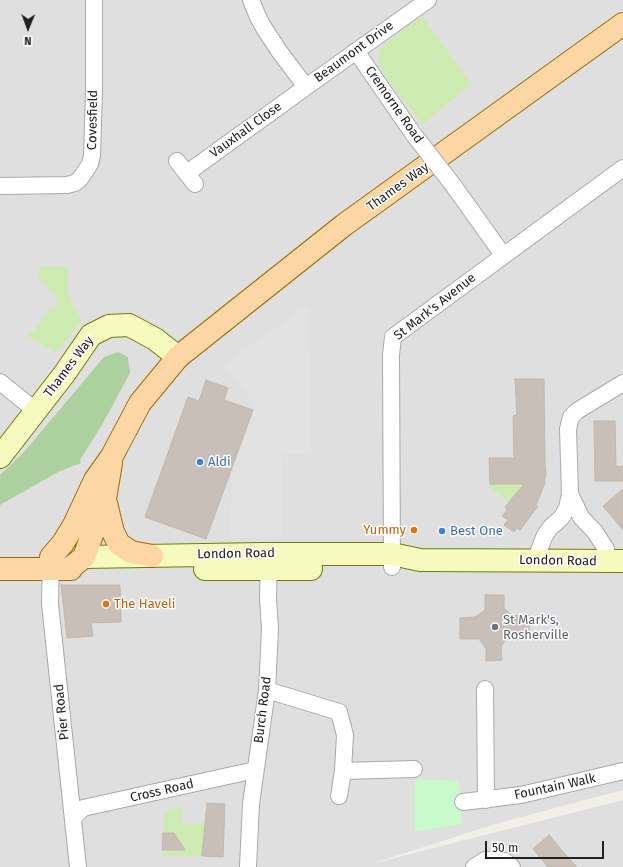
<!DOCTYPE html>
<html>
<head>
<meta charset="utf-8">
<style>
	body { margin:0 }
	#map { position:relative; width:623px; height:867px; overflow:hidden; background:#f2efe9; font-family:"Fira Sans",sans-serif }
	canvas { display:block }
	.north { position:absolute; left:8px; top:8px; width:40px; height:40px; -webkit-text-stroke:3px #fff; paint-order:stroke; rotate:181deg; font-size:11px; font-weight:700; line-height:16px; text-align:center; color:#222 }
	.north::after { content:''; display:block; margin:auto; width:14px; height:18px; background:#222; clip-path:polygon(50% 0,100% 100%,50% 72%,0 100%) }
	.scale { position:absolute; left:485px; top:841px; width:119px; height:18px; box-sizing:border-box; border:2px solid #222; border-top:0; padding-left:5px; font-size:12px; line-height:14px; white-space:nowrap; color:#222; -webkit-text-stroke:3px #fff; paint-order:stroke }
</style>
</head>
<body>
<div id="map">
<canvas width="623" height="867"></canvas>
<div class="north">N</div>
<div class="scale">50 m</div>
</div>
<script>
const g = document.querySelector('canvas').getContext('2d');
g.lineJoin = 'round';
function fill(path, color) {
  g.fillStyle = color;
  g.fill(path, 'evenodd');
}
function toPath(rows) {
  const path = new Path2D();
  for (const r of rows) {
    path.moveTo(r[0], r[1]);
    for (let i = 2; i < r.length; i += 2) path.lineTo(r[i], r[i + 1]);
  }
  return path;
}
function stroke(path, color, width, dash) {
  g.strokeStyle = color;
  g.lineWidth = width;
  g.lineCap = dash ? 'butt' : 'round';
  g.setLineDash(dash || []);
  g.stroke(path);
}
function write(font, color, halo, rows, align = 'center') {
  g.font = font + ' "Fira Sans",sans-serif';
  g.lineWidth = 3;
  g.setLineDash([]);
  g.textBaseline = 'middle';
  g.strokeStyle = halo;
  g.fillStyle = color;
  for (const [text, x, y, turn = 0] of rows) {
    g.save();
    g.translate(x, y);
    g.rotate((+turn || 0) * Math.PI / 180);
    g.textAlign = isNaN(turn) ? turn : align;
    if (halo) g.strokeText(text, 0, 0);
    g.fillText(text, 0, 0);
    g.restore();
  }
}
fill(toPath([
	[0,0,623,0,623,790,495,824,371,864,623,800,623,867,0,867]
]), '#e0dfdf');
fill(toPath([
	[422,16,471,84,423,124,409,108,383,72,379,62,379,54,383,45],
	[39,266,68,267,67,283,69,294,73,306,82,321,56,353,27,336,30,331,32,332,34,331,51,308,53,310,55,309,57,306,57,303,55,302,58,298,53,292,39,279],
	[545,457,517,484,545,483,537,506,521,493,514,497,509,502,490,488,489,458],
	[184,806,183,809,181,809,181,823,205,824,202,856,163,856,163,836,165,811]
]), '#cdebb0');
fill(toPath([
	[118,352,128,357,130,373,102,425,80,460,81,463,58,472,0,505,0,475,24,452,104,357]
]), '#add19e');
fill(toPath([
	[415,779,458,781,462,824,415,832]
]), '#c8facc');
fill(toPath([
	[308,305,311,454,281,454,282,537,230,538,232,473,255,405,223,365]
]), '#e2e2e2');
const building = toPath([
	[515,379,544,379,545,465,546,477,545,477,545,483,536,505,538,506,520,530,517,528,514,532,504,525,508,520,502,516,507,510,505,507,524,484,490,484,489,458,514,458,513,416,517,415,515,379],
	[206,380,228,388,224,400,253,410,206,539,145,517,188,397,199,401,206,380],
	[594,421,615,421,616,467,623,466,623,481,595,481,594,421],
	[623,489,623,530,603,506,623,489],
	[61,585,120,585,121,622,91,623,93,636,67,638,61,585],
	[485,595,504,595,504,608,512,616,529,615,530,636,509,636,501,646,502,660,486,661,486,649,479,639,460,639,460,618,475,617,485,610,485,595],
	[207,803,225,804,223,857,202,856,207,803],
	[163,833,174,833,185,850,162,850,163,833],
	[549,835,564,853,577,867,548,867,533,849,549,835]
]);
fill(building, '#c7bfb8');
stroke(building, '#c4b6ab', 1);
const street = toPath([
	[251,0,258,17,264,28,279,51,306,87,428,0],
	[356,51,414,135],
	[177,161,195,184],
	[187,173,306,87],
	[453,185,503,255],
	[0,186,67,185,75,183,80,179,90,164,92,156,94,91,94,0],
	[0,382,36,411],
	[570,494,581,517,595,532,606,549,608,561],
	[51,558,50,604,78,867],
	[538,560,539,550,545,535,550,528,562,517,567,508,570,494,568,429,571,417,577,411,623,383],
	[392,567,391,355,393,337,623,168],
	[485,689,486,800],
	[267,690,339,712,345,735,343,771,339,796],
	[343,771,414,769],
	[463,802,521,795,623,771],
	[73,818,83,808,255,770],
	[248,867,251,804,267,690,270,629,268,598,269,559],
	[474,867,485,860,500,860,505,861,512,867]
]);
const secondary = toPath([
	[0,457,65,373,91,335,109,326,129,325,155,339,178,357],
	[84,557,263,554,392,554,420,560,623,561],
	[205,569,311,569]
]);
const primary = toPath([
	[105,499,113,532,119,544,131,552,152,556],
	[51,557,63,543,74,525,95,480,112,456,140,403,178,357,344,225,623,24],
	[0,569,71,569],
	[69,569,84,557,105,499,111,463]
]);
stroke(street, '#a9a9a9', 18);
stroke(secondary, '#707d05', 24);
stroke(primary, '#a06b00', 24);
stroke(street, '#fff', 16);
stroke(secondary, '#f7fabf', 22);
stroke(primary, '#fcd6a4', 22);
const streetBridge = toPath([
	[414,135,453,185]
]);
stroke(streetBridge, '#a9a9a9', 18, []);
stroke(streetBridge, '#fff', 16);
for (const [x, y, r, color] of [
	[200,462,4,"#3f7fe0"],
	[414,530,4,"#e8710a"],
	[442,531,4,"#3f7fe0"],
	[106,604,4,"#e8710a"],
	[495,627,4,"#6b7280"]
]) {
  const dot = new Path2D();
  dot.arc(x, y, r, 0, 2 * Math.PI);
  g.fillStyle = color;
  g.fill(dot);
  stroke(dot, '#fff', 1.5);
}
write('13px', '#222', '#fff', [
	["Beaumont Drive",354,52,-36],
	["Cremorne Road",394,105,55],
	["Covesfield",93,120,-89],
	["Vauxhall Close",246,130,-36],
	["Thames Way",398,187,-36],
	["St Mark's Avenue",435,307,-38],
	["Thames Way",69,367,-53],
	["London Road",236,554,-1],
	["London Road",558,561,1],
	["Burch Road",263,710,-83],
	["Pier Road",62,712,-96],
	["Fountain Walk",555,787,-12],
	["Cross Road",162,791,-13]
]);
write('13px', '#366cbe', '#fff', [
	["Aldi",208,462],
	["Best One",450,531]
], 'left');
write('13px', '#c56008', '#fff', [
	["Yummy",406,530],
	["The Haveli",114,604,"left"]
], 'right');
write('13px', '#5b616d', '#fff', [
	["St Mark's,",503,620],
	["Rosherville",503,635]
], 'left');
</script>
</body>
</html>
